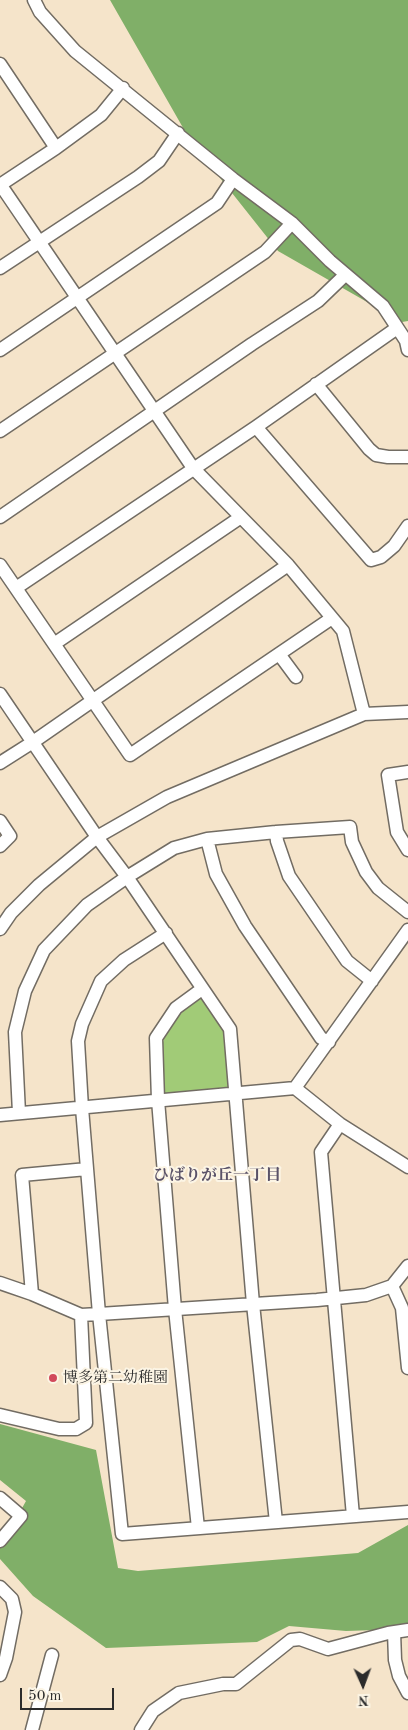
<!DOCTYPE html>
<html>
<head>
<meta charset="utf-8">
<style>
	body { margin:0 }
	#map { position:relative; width:408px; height:1730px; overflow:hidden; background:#f5e4ca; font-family:"Old Standard TT",serif }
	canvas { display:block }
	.north { position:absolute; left:338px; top:1660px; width:50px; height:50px; -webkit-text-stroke:4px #fcf5e5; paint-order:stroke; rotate:178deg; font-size:14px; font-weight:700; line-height:20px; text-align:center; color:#2b2b2b }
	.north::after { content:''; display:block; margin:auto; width:18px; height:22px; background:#2b2b2b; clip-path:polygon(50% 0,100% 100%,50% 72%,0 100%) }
	.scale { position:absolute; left:20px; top:1688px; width:94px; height:22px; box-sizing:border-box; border:2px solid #2b2b2b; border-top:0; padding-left:6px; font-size:15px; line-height:18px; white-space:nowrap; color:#2b2b2b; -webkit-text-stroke:4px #fcf5e5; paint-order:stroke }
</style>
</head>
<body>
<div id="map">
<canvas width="408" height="1730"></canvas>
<div class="north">N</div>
<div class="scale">50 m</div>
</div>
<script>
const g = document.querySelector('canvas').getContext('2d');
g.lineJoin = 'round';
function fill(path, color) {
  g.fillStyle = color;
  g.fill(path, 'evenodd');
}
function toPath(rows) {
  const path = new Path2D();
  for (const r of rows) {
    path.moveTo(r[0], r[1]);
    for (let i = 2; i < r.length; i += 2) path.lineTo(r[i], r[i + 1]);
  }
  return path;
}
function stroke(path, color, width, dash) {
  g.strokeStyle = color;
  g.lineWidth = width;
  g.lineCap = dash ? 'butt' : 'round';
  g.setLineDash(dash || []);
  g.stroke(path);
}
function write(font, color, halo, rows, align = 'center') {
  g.font = font + ' "Old Standard TT","Noto Serif JP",serif';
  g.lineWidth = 4;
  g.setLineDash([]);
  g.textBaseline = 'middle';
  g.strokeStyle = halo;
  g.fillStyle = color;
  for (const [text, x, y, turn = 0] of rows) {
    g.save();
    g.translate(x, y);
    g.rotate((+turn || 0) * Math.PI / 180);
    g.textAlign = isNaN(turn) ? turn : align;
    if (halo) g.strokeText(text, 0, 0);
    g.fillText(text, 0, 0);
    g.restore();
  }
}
fill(toPath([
	[198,999,204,999,222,1027,225,1036,229,1090,164,1096,161,1092,161,1050,166,1031,184,1010]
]), '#a1cb77');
fill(toPath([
	[110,0,408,0,408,321,402,322,278,251,190,140],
	[0,1424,96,1450,118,1568,138,1571,358,1553,408,1525,408,1624,376,1630,346,1631,289,1626,257,1642,106,1648,33,1596,0,1559,0,1548,26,1501,0,1480]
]), '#80af68');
const minor = toPath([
	[34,0,40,12,75,51,233,179,292,223,330,261,383,306,406,341,408,350],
	[0,64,56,148],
	[0,184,193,468,288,565,343,631,364,714],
	[0,185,56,148,101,115,123,88],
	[0,268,138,177,159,161,178,133],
	[0,350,217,203,233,179],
	[316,384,369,449,376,455,388,457,408,457],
	[256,427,371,560,381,557,394,546,408,526],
	[0,431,265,252,292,223],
	[0,517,252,344,318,301,345,275],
	[0,565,130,755,332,618],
	[16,588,256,427,397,328],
	[54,644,241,517],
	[279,654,296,677],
	[0,694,97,837,127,877,230,1029,253,1304,276,1522],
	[0,763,33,742,288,565],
	[408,772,388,775,397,832,408,850],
	[0,821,10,836,0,846],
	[276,832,277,841,289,876,347,961,372,981],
	[207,839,216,874,245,926,321,1038,329,1042],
	[0,929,11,913,39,885,97,837,167,797,364,714,408,712],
	[166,933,124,960,101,981,82,1024,78,1041,82,1108,99,1314,122,1534,408,1512],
	[295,1088,408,930],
	[19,1113,15,1032,25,991,44,950,87,905,127,877,174,848,207,839,276,832,350,827,352,842,366,872,378,888,408,912],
	[0,1115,295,1088,340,1124,408,1167],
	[340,1124,321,1152,353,1516],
	[0,1283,32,1294,81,1315,99,1314,317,1300,366,1295,392,1286,408,1266],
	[392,1286,402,1308,408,1368],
	[32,1294,22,1175,87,1169],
	[0,1415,59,1429,76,1429,86,1423,81,1315],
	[0,1498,21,1516,0,1541],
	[198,1528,175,1309,158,1100,156,1038,176,1008,202,989],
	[0,1587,12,1599,15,1612,6,1658,0,1675],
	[394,1632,395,1660,399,1676,408,1693],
	[32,1730,52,1655],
	[141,1730,153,1711,179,1693,223,1684,236,1684,291,1640,300,1639,328,1649,388,1633,408,1630]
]);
stroke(minor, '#726c63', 15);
stroke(minor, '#fff', 12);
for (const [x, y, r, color] of [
	[53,1378,5,"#d1495b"]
]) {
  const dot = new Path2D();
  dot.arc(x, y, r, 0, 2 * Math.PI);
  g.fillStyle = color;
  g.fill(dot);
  stroke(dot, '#fcf5e5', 2);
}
write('15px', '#2b2b2b', '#fcf5e5', [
	["博多第二幼稚園",63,1378]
], 'left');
write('bold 16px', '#5a5268', '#fcf5e5', [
	["ひばりが丘一丁目",217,1176]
]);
</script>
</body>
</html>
